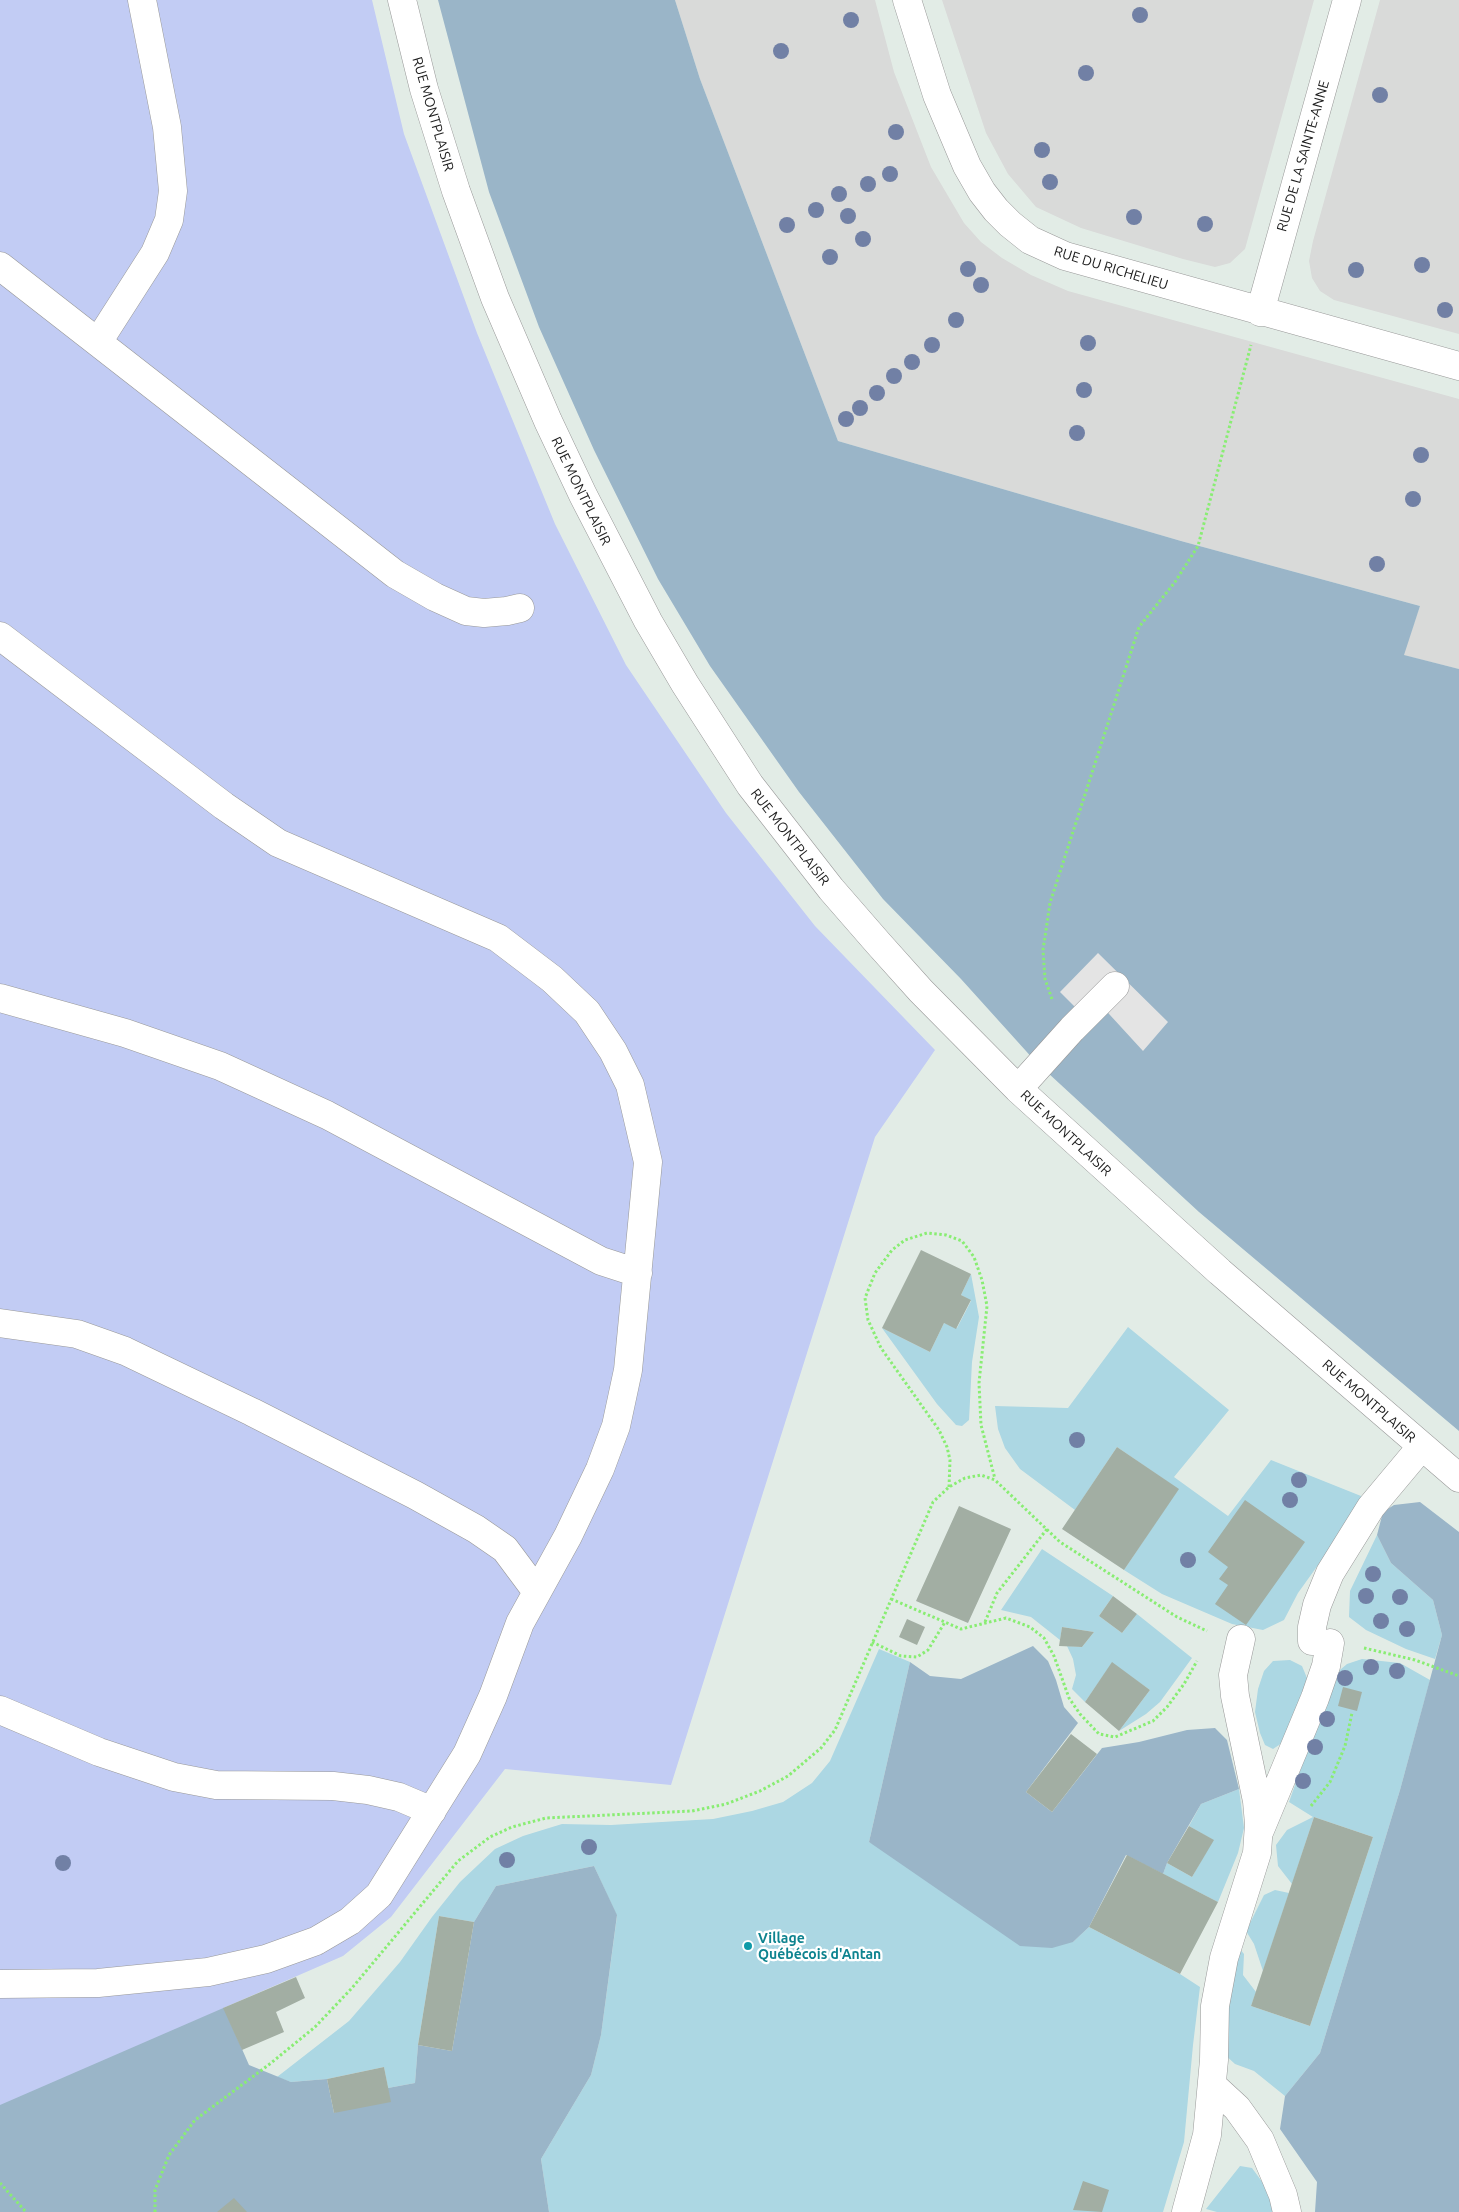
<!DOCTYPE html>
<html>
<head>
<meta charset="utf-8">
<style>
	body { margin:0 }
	canvas { display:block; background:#e2ece6 }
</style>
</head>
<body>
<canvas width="1459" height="2212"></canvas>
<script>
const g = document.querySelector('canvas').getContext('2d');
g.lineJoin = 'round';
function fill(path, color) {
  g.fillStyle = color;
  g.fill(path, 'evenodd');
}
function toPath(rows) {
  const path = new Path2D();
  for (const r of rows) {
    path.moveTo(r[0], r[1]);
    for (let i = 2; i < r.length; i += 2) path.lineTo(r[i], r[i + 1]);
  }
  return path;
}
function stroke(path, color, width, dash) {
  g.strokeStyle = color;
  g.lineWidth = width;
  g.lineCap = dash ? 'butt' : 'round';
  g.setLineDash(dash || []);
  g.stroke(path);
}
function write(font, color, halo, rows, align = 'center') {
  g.font = font + ' Ubuntu,sans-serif';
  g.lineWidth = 4.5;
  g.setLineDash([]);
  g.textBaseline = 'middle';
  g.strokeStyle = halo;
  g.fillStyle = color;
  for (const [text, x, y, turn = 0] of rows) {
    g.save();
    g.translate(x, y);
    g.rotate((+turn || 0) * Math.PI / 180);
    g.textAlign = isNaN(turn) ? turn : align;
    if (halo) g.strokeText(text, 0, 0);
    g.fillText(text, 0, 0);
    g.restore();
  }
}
fill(toPath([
	[675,0,875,0,894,72,931,167,964,223,981,242,1002,258,1031,275,1068,291,1459,399,1459,669,1403,655,1420,606,1181,541,838,441,700,79],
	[942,0,1314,0,1245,249,1230,263,1215,267,1183,259,1081,228,1036,207,1008,174,986,133],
	[1380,0,1459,0,1459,334,1334,300,1320,291,1312,278,1309,261,1313,241]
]), '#d9dad9');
fill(toPath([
	[971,1274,979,1317,972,1362,969,1420,962,1426,956,1425,937,1404,882,1328,930,1352,944,1323,957,1328,971,1301,961,1295],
	[1128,1327,1229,1410,1174,1477,1228,1516,1271,1460,1366,1498,1298,1593,1284,1620,1263,1630,1232,1624,1162,1594,1124,1570,1178,1489,1117,1447,1075,1510,1020,1469,1005,1448,998,1429,995,1406,1068,1408],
	[1377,1535,1391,1563,1433,1600,1442,1635,1435,1659,1406,1649,1366,1630,1349,1617,1350,1591],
	[1042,1549,1113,1596,1099,1616,1122,1633,1137,1614,1192,1658,1160,1702,1146,1714,1119,1731,1150,1690,1112,1663,1085,1702,1072,1689,1076,1675,1073,1659,1067,1646,1082,1647,1094,1632,1062,1627,1060,1640,1031,1617,1001,1610],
	[879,1649,910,1662,869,1842,1073,1942,1089,1927,1180,1974,1200,1987,1193,2045,1184,2142,1163,2212,549,2212,541,2159,591,2075,601,2035,617,1916,594,1866,496,1886,474,1922,439,1916,418,2045,415,2083,388,2088,384,2067,327,2079,291,2082,277,2077,349,2021,400,1962,432,1917,460,1882,495,1849,523,1836,562,1824,611,1825,713,1819,752,1811,783,1802,812,1783,830,1761],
	[1362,1659,1400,1663,1430,1680,1400,1790,1320,2053,1285,2096,1254,2071,1235,2064,1223,2053,1230,1976,1239,1948,1244,1954,1243,1975,1256,1992,1251,2006,1310,2026,1373,1837,1314,1817,1292,1884,1278,1866,1276,1845,1287,1830,1313,1817,1289,1802,1334,1675,1347,1664],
	[1290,1660,1302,1666,1307,1678,1295,1717,1282,1743,1273,1749,1265,1745,1260,1733,1255,1712,1258,1689,1264,1671,1273,1661],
	[1239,1789,1244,1828,1238,1853,1218,1902,1163,1874,1167,1863,1192,1877,1213,1840,1189,1826,1201,1804],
	[1275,1890,1289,1893,1263,1971,1254,1944,1246,1931,1264,1895],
	[1240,2166,1252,2168,1263,2183,1277,2212,1217,2212,1206,2209]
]), '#acd7e3');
fill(toPath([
	[438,0,675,0,700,79,838,441,1181,541,1420,606,1404,655,1459,669,1459,1431,1199,1212,1035,1061,961,979,883,899,799,792,710,666,658,579,594,450,539,327,489,192],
	[1420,1502,1459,1532,1459,2212,1315,2212,1317,2182,1280,2129,1285,2096,1320,2053,1400,1790,1442,1635,1433,1600,1391,1563,1377,1535,1383,1512,1394,1505],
	[1033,1646,1048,1661,1056,1680,1064,1707,1078,1723,1026,1792,1052,1812,1102,1748,1139,1742,1187,1730,1215,1728,1227,1740,1239,1789,1201,1804,1167,1863,1163,1874,1126,1855,1089,1927,1073,1942,1052,1948,1020,1946,869,1842,910,1662,930,1676,961,1679],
	[594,1866,617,1915,601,2035,591,2075,541,2159,549,2212,0,2212,0,1994,206,1982,224,2008,249,2065,291,2082,327,2079,334,2113,388,2088,415,2083,418,2045,452,2051,474,1922,496,1886]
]), '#9ab5c8');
fill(toPath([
	[0,0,372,0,404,134,477,333,555,524,626,665,726,813,815,926,935,1050,875,1137,671,1785,505,1769,391,1917,343,1956,0,2105]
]), '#c2ccf4');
fill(toPath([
	[1098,953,1168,1022,1143,1051,1099,1003,1085,1017,1060,992]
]), '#e4e4e4');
fill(toPath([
	[921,1250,971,1274,961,1295,971,1300,956,1329,944,1323,930,1352,882,1328],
	[1117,1447,1179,1489,1124,1570,1062,1529],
	[1245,1500,1305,1542,1246,1625,1215,1604,1228,1585,1219,1579,1228,1567,1208,1552],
	[959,1506,1011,1529,968,1623,916,1601],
	[1113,1596,1137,1614,1122,1633,1099,1616],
	[907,1619,925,1627,917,1645,899,1637],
	[1062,1627,1094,1632,1082,1647,1059,1646],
	[1112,1662,1150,1690,1119,1731,1085,1702],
	[1343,1687,1362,1692,1357,1711,1338,1706],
	[1071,1734,1097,1754,1052,1812,1026,1792],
	[1314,1817,1373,1837,1310,2026,1251,2006],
	[1189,1826,1214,1840,1192,1877,1167,1863],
	[1127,1855,1218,1902,1180,1974,1089,1927],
	[439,1916,474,1922,452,2051,418,2045],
	[296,1977,305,1998,276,2012,284,2032,242,2050,223,2008],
	[384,2067,391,2102,334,2113,327,2079],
	[1083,2181,1109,2190,1102,2212,1073,2210],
	[234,2198,247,2212,217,2212]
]), '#a2aea3');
const minor = toPath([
	[402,0,424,89,456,191,495,298,548,421,583,495,648,621,685,684,750,785,831,889,878,943,921,991,1018,1089,1220,1272,1459,1478],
	[907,0,937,95,967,166,982,192,996,210,1010,224,1030,240,1065,256,1459,366],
	[0,266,395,574,435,597,466,611,484,613,507,611,520,608],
	[1260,312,1347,0],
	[98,342,155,253,169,220,173,191,167,127,142,0],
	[0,636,224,806,278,843,498,938,552,979,587,1012,613,1051,630,1085,648,1162,628,1370,616,1426,600,1469,568,1536,520,1623,493,1696,467,1754,379,1895,350,1921,316,1941,266,1959,208,1972,98,1983,0,1984],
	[0,998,125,1033,220,1066,327,1115,601,1261,638,1273],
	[1018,1089,1072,1029,1115,986],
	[0,1323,77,1334,125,1351,252,1412,415,1495,476,1529,505,1549,537,1592],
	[1312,1641,1312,1627,1317,1605,1330,1573,1371,1507,1422,1446],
	[0,1710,99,1752,174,1777,216,1785,333,1786,368,1790,399,1797,432,1811],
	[1260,1830,1315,1698,1326,1666,1330,1643],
	[1212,2085,1237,2108,1260,2140,1283,2195,1287,2212],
	[1186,2212,1207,2135,1214,2060,1215,2006,1224,1958,1257,1853,1259,1824,1257,1801,1235,1696,1233,1675,1241,1639]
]);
stroke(minor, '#999', 29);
stroke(toPath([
	[1052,999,1045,979,1043,950,1050,903,1139,627,1175,582,1198,546,1251,345],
	[949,1487,950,1460,947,1447,939,1430,881,1348,868,1320,865,1298,875,1273,892,1250,905,1240,927,1233,946,1235,962,1241,974,1257,982,1280,987,1306,979,1383,981,1425,995,1479],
	[891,1599,961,1629,1006,1618,1030,1627,1044,1638,1054,1656,1069,1698,1080,1714,1099,1734,1115,1737,1153,1721,1167,1707,1184,1684,1197,1661],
	[985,1622,997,1593,1047,1529],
	[872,1642,901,1656,917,1657,928,1650,945,1622],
	[1364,1648,1415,1660,1459,1676],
	[1311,1806,1330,1782,1345,1746,1352,1713],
	[0,2183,26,2212],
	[155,2212,155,2190,169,2155,195,2120,271,2063,315,2027,352,1988,458,1861,490,1837,512,1827,546,1818,692,1811,726,1804,760,1791,788,1776,821,1748,835,1730,933,1502,949,1487,965,1478,981,1475,995,1480,1060,1542,1177,1617,1207,1631]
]), '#89ed73', 3, [2.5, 2.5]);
stroke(minor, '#fff', 28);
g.fillStyle = '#7180a5';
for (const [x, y] of [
	[1140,15],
	[851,20],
	[781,51],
	[1086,73],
	[1380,95],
	[896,132],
	[1042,150],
	[890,174],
	[1050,182],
	[868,184],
	[839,194],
	[816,210],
	[848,216],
	[1134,217],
	[1205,224],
	[787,225],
	[863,239],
	[830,257],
	[1422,265],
	[968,269],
	[1356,270],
	[981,285],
	[1445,310],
	[956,320],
	[1088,343],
	[932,345],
	[912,362],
	[894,376],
	[1084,390],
	[877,393],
	[860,408],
	[846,419],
	[1077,433],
	[1421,455],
	[1413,499],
	[1377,564],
	[1077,1440],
	[1299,1480],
	[1290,1500],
	[1188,1560],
	[1373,1574],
	[1366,1596],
	[1400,1597],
	[1381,1621],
	[1407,1629],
	[1371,1667],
	[1397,1671],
	[1345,1678],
	[1327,1719],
	[1315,1747],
	[1303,1781],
	[589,1847],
	[507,1860],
	[63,1863]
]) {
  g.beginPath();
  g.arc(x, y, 8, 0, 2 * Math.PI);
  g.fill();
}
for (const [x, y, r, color] of [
	[748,1946,5,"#0f9aa8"]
]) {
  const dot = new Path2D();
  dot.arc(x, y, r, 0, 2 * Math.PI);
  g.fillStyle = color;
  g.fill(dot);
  stroke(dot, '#fff', 2);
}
write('14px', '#1c1c1c', '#fff', [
	["RUE MONTPLAISIR",433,114,74],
	["RUE DE LA SAINTE-ANNE",1303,156,-74],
	["RUE DU RICHELIEU",1111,268,17],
	["RUE MONTPLAISIR",581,491,64],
	["RUE MONTPLAISIR",790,837,52],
	["RUE MONTPLAISIR",1066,1133,43],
	["RUE MONTPLAISIR",1369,1401,41]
]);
write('bold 14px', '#0d838f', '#fff', [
	["Village",758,1938],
	["Québécois d'Antan",758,1954]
], 'left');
</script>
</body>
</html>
